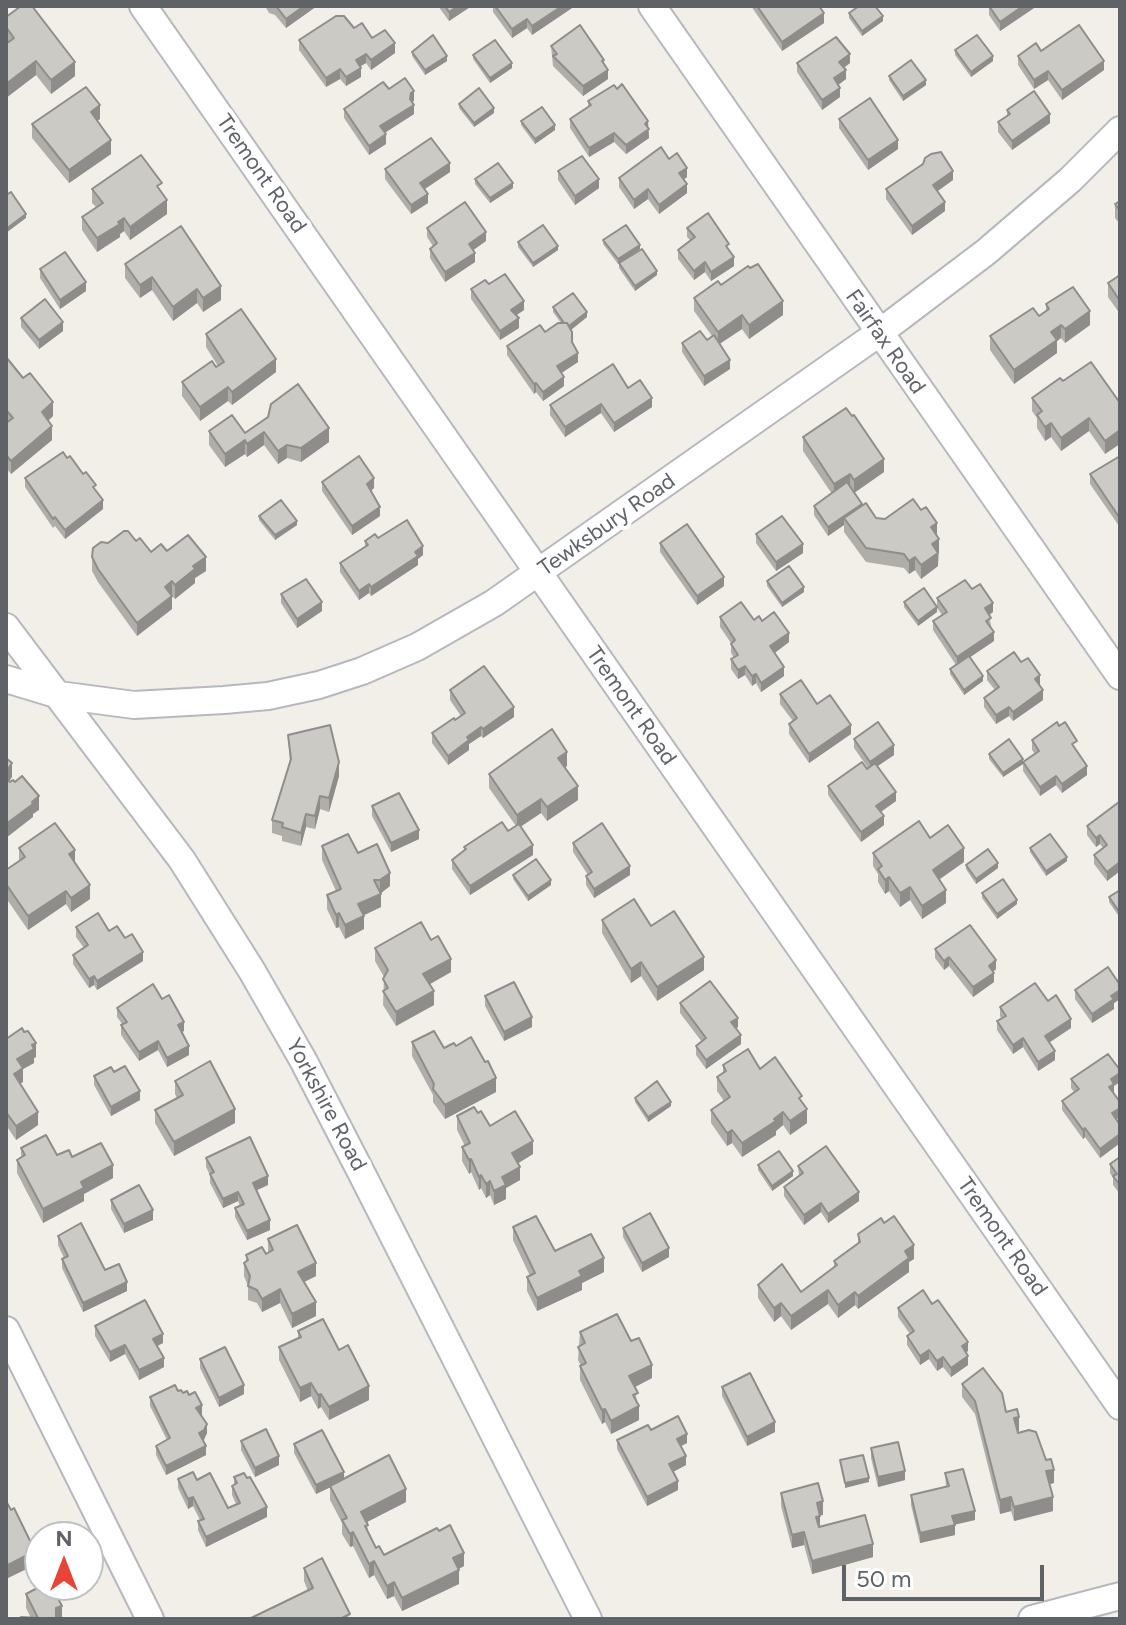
<!DOCTYPE html>
<html>
<head>
<meta charset="utf-8">
<style>
	body { margin:0 }
	#map { position:relative; width:1126px; height:1625px; overflow:hidden; background:#f1efe8; font-family:Figtree,sans-serif }
	canvas { display:block }
	.frame { position:absolute; inset:0; border:8px solid #5f6368; pointer-events:none }
	.north { position:absolute; left:24px; top:1521px; width:80px; height:80px; box-sizing:border-box; background:#fff; border:2px solid #bfc1c3; border-radius:50%; rotate:0deg; font-size:22px; font-weight:700; line-height:32px; text-align:center; color:#5f6368 }
	.north::after { content:''; display:block; margin:auto; width:28px; height:36px; background:#ea4335; clip-path:polygon(50% 0,100% 100%,50% 72%,0 100%) }
	.scale { position:absolute; left:842px; top:1565px; width:202px; height:36px; box-sizing:border-box; border:4px solid #5f6368; border-top:0; padding-left:10px; font-size:24px; line-height:28px; white-space:nowrap; color:#5f6368; -webkit-text-stroke:6px #fff; paint-order:stroke }
</style>
</head>
<body>
<div id="map">
<canvas width="1126" height="1625"></canvas>
<div class="frame"></div>
<div class="north">N</div>
<div class="scale">50 m</div>
</div>
<script>
const g = document.querySelector('canvas').getContext('2d');
g.lineJoin = 'round';
function toPath(rows) {
  const path = new Path2D();
  for (const r of rows) {
    path.moveTo(r[0], r[1]);
    for (let i = 2; i < r.length; i += 2) path.lineTo(r[i], r[i + 1]);
  }
  return path;
}
function stroke(path, color, width, dash) {
  g.strokeStyle = color;
  g.lineWidth = width;
  g.lineCap = dash ? 'butt' : 'round';
  g.setLineDash(dash || []);
  g.stroke(path);
}
function fill(path, color) {
  g.fillStyle = color;
  g.fill(path, 'evenodd');
}
function write(font, color, halo, rows, align = 'center') {
  g.font = font + ' Figtree,sans-serif';
  g.lineWidth = 8;
  g.setLineDash([]);
  g.textBaseline = 'middle';
  g.strokeStyle = halo;
  g.fillStyle = color;
  for (const [text, x, y, turn = 0] of rows) {
    g.save();
    g.translate(x, y);
    g.rotate((+turn || 0) * Math.PI / 180);
    g.textAlign = isNaN(turn) ? turn : align;
    if (halo) g.strokeText(text, 0, 0);
    g.fillText(text, 0, 0);
    g.restore();
  }
}
const minor = toPath([
	[143,6,1120,1406],
	[652,6,1120,676],
	[6,627,182,860,252,971,303,1060,363,1176,588,1619],
	[6,679,59,695,134,705,224,700,268,696,319,685,362,671,417,647,494,603,879,333,986,252,1070,180,1120,130],
	[6,1330,150,1619],
	[1032,1619,1120,1596]
]);
stroke(minor, '#b5b8bc', 30);
stroke(minor, '#fff', 26);
fill(toPath([
	[265,6,317,6,286,28,275,15,269,13],
	[438,6,470,6,470,7,449,21],
	[493,6,572,6,572,8,532,35,527,28,512,38,493,12],
	[751,6,819,6,824,23,782,51],
	[989,6,1037,6,1000,31,989,15],
	[849,13,883,21,862,36,849,18],
	[6,17,75,76,51,94,36,75,6,98,6,44,8,43,6,40],
	[354,28,395,53,371,70,366,63,360,66,361,77,346,86,340,79,326,87,299,50,299,40],
	[551,46,604,64,608,79,583,96,553,66],
	[955,50,993,61,971,77,955,55],
	[1041,51,1104,70,1062,100,1048,80,1034,89,1018,65,1018,56],
	[412,52,447,61,425,75,412,56],
	[473,55,512,68,490,83,473,59],
	[797,63,850,63,844,68,846,79,838,85,840,97,822,110,797,72],
	[889,76,926,85,903,101,889,80],
	[389,89,414,101,412,102,414,114,384,133,386,144,369,155,344,118,344,109],
	[588,101,648,128,649,138,626,154,614,142,589,157,570,128,570,119,588,107],
	[459,104,494,113,474,127,459,108],
	[1007,110,1050,123,1012,150,998,132,998,122,1007,116],
	[100,119,97,121,111,154,69,183,32,138,32,124],
	[839,119,898,149,868,170,839,128],
	[521,121,555,130,535,144,521,125],
	[669,159,687,177,684,179,687,193,659,214,648,199,634,209,619,187,619,178],
	[385,169,450,172,425,189,428,203,411,214,385,179],
	[558,171,599,188,575,205,558,180],
	[475,179,513,188,490,203,475,184],
	[953,180,938,191,945,211,912,235,886,199,886,189],
	[92,189,162,194,167,214,130,240,124,231,120,234,120,237,97,252,82,230,82,217,96,207,92,203],
	[1120,201,1120,224,1115,218,1115,204],
	[427,228,486,241,473,250,475,262,445,282,430,258,430,249,433,246,427,237],
	[687,228,729,250,734,266,711,281,705,272,694,280,678,259,678,250,690,240,687,237],
	[603,240,640,249,618,264,603,244],
	[518,242,558,250,533,267,518,247],
	[619,263,657,275,635,291,619,268],
	[125,264,221,286,221,300,203,312,197,303,173,321,152,290,140,298,125,278],
	[40,269,86,291,60,309,40,278],
	[1120,275,1120,314,1108,297,1108,283],
	[489,284,524,310,516,315,519,328,500,340,471,299,471,289],
	[721,285,783,315,749,339,742,329,719,344,730,369,704,386,682,352,682,343,707,340,712,336,694,311,694,298],
	[1046,304,1090,325,1065,343,1061,338,1057,341,1057,353,1014,384,990,350,990,336,1039,316,1046,311],
	[553,307,587,317,571,330,572,343,578,362,561,373,564,386,543,401,536,392,534,394,507,355,507,346,545,332,561,323,553,312],
	[21,318,63,331,39,349,21,327],
	[206,334,276,372,232,405,228,401,200,421,182,396,182,382,218,366,206,347],
	[6,357,53,416,48,421,52,440,11,474,6,468],
	[1063,381,1120,403,1105,454,1089,431,1061,451,1051,437,1045,441,1037,428,1037,418,1032,411,1032,398],
	[628,388,652,407,614,432,601,413,565,437,550,415,550,405],
	[268,417,329,442,301,462,287,458,278,464,264,445,247,457,245,454,225,467,209,445,209,431,245,433],
	[803,437,884,472,854,493,862,506,876,518,937,537,939,552,938,566,921,579,915,570,909,574,904,568,866,562,844,532,844,525,828,536,814,515,814,506,832,494,803,451],
	[1120,456,1119,526,1090,484,1090,474],
	[25,478,96,490,103,509,65,539,55,526,53,528,25,487],
	[322,482,374,488,371,491,380,516,352,535,322,491],
	[259,516,297,525,275,540,259,520],
	[756,534,803,553,776,571,756,543],
	[378,538,423,555,418,559,418,565,371,596,369,593,359,600,340,572,340,563,365,547,365,541],
	[136,541,151,552,167,551,206,571,195,578,195,583,175,599,171,595,172,609,137,636,98,582,92,571,92,557,108,543],
	[660,543,724,586,697,605,660,552],
	[767,581,804,592,782,607,767,586],
	[972,589,993,612,989,615,994,641,970,657,983,681,964,695,950,674,950,669,956,665,933,630,933,621,942,615,937,608,937,612,918,626,904,607,904,602,937,607,937,598],
	[281,594,322,611,297,628,281,603],
	[720,617,762,621,789,642,775,653,784,676,761,692,756,683,752,686,745,675,738,679,731,669,731,659,734,658,731,653,731,643,720,627],
	[987,671,1040,684,1039,685,1043,700,1013,721,1009,716,996,724,984,707,984,698,995,690,987,680],
	[450,690,514,717,483,738,481,736,469,744,469,750,448,765,432,743,432,733,461,716,450,700],
	[780,694,817,704,851,734,809,763,789,734,789,724,793,721,780,704],
	[288,735,339,776,329,812,320,809,315,829,306,827,301,846,282,841,282,836,272,833,272,820,290,763],
	[854,739,894,755,878,766,896,801,881,812,884,825,861,842,828,795,828,786,868,768,854,748],
	[1032,740,1077,750,1087,775,1062,793,1056,785,1040,796,1023,771,1023,764,1003,777,989,759,989,754,1023,762,1035,754,1032,750],
	[567,766,565,768,578,800,547,821,541,813,520,827,533,855,470,895,452,869,452,860,464,851,464,847,508,831,516,826,489,788,489,774],
	[1120,803,1120,871,1107,881,1094,864,1094,855,1103,848,1100,844,1096,847,1087,835,1087,826],
	[372,806,419,839,391,852,372,816],
	[930,838,964,862,939,879,946,903,922,919,910,900,900,907,889,891,885,894,878,882,878,874,873,866,873,853],
	[573,843,630,875,594,898,586,885,586,876,588,875,573,852],
	[322,846,358,853,390,886,380,893,381,907,364,915,364,929,345,939,339,927,336,928,327,909,327,895,336,891,322,860],
	[19,848,75,863,90,899,71,912,66,904,28,930,6,898,6,870,19,861],
	[1030,848,1067,861,1046,876,1030,852],
	[966,865,998,868,976,884,966,869],
	[513,875,551,885,528,901,513,879],
	[1120,890,1120,918,1109,902,1109,897],
	[982,893,1017,904,997,919,982,898],
	[602,920,651,926,704,970,657,1001,641,976,631,983,602,933],
	[76,927,109,931,125,938,143,961,97,990,94,985,89,988,73,964,73,955,84,948,76,937],
	[375,948,451,972,430,984,434,1005,396,1026,383,1005,384,977,375,961],
	[935,949,996,969,993,972,994,982,973,997,949,966,944,970,935,958],
	[1120,985,1120,999,1114,1003,1114,1009,1092,1023,1075,999,1075,990],
	[485,996,532,1027,504,1041,485,1006],
	[162,999,184,1031,182,1032,189,1055,167,1067,158,1050,139,1061,121,1035,121,1025,123,1025,117,1017,117,1008],
	[1048,1001,1071,1028,1049,1043,1055,1060,1038,1071,1023,1047,1013,1054,997,1030,997,1021,1001,1018,1000,1016,1000,1007],
	[680,1003,738,1027,736,1028,741,1044,706,1069,696,1055,696,1046,702,1042,680,1013],
	[6,1039,36,1057,34,1058,34,1063,23,1069,23,1082,20,1083,38,1125,16,1140,6,1125],
	[412,1042,444,1048,456,1046,496,1092,445,1119,433,1102,433,1095,412,1056],
	[723,1065,760,1069,802,1102,807,1123,790,1135,783,1125,776,1131,776,1135,742,1157,732,1143,727,1146,711,1123,711,1110,724,1101,717,1091,717,1077,723,1073],
	[114,1072,140,1100,111,1116,94,1085,94,1076],
	[1071,1079,1114,1086,1114,1093,1120,1102,1120,1117,1116,1120,1120,1125,1120,1143,1100,1158,1085,1137,1083,1139,1062,1110,1062,1101,1074,1092,1071,1088],
	[175,1081,235,1123,174,1156,155,1123,155,1110,177,1098,175,1094],
	[635,1098,671,1106,648,1122,635,1102],
	[457,1116,490,1126,533,1154,518,1163,520,1180,506,1188,506,1199,494,1205,490,1195,486,1198,481,1188,479,1190,471,1172,469,1174,462,1161,462,1147,465,1146,457,1130],
	[21,1148,72,1157,113,1178,84,1194,84,1201,43,1223,17,1173,17,1160,21,1157],
	[1120,1157,1120,1194,1113,1185,1113,1178,1110,1173,1110,1164],
	[206,1158,268,1185,256,1190,270,1230,247,1240,235,1217,235,1208,240,1206,238,1201,223,1208,210,1183,210,1175,206,1167],
	[758,1165,793,1176,772,1191,758,1170],
	[798,1166,859,1201,828,1223,821,1212,804,1225,784,1196,784,1187,799,1176],
	[111,1200,153,1220,124,1233,111,1209],
	[513,1227,555,1251,604,1272,582,1283,582,1290,537,1311,527,1291,527,1277,530,1276,513,1240],
	[623,1228,669,1257,642,1272,623,1237],
	[858,1234,914,1259,909,1262,909,1272,858,1309,855,1305,838,1318,828,1304,791,1330,781,1316,774,1322,758,1298,758,1285,801,1292,834,1267,834,1261,858,1244],
	[58,1236,105,1270,127,1291,83,1312,62,1268,62,1259,64,1258,58,1245],
	[268,1239,316,1276,304,1282,316,1316,292,1328,280,1303,262,1312,257,1303,248,1300,248,1286,244,1276,244,1263,246,1261,246,1255,268,1253],
	[932,1304,968,1351,966,1352,968,1365,951,1377,943,1367,937,1371,929,1359,920,1365,907,1345,907,1336,910,1334,898,1317,898,1308],
	[95,1326,163,1343,157,1346,164,1367,139,1380,125,1354,110,1362,95,1336],
	[298,1331,339,1350,369,1400,329,1420,321,1407,318,1409,311,1396,300,1402,279,1360,279,1347,298,1338],
	[580,1332,631,1341,652,1378,635,1387,639,1420,611,1434,605,1422,602,1424,580,1380,580,1366,581,1366,578,1360],
	[200,1359,244,1394,219,1407,200,1368],
	[962,1384,1006,1412,1019,1431,1017,1431,1054,1483,1049,1484,1053,1511,1014,1521,1011,1511,1000,1514,975,1414,962,1397],
	[722,1387,775,1432,747,1446,722,1396],
	[178,1391,183,1393,202,1415,207,1433,203,1440,206,1455,166,1475,156,1455,156,1446,167,1440,150,1406,150,1397],
	[651,1430,687,1443,681,1446,686,1465,673,1472,678,1490,647,1506,617,1449,617,1440],
	[241,1441,279,1465,255,1477,241,1450],
	[294,1444,344,1479,406,1502,367,1522,368,1532,376,1548,384,1555,464,1566,458,1569,459,1584,402,1611,394,1596,387,1599,374,1575,369,1578,353,1546,350,1547,342,1534,342,1523,330,1500,330,1487,316,1494,294,1453],
	[871,1448,905,1480,878,1487,871,1458],
	[945,1473,975,1520,954,1525,955,1535,920,1543,911,1505,911,1495,946,1487],
	[234,1477,267,1517,206,1547,198,1530,198,1521,200,1520,193,1506,188,1509,178,1488,178,1479,197,1480,228,1508,236,1504,232,1495,232,1486,234,1484],
	[781,1493,823,1515,820,1515,820,1527,873,1557,812,1574,804,1545,792,1548,781,1506],
	[304,1568,350,1619,308,1591,304,1581],
	[26,1594,62,1619,31,1618,26,1608]
]), '#afaea9');
fill(toPath([
	[304,6,317,6,286,28,286,19],
	[458,6,470,6,470,7,449,21,449,12],
	[562,6,572,6,572,8,532,35,532,26],
	[1023,6,1037,6,1000,31,1000,22],
	[824,13,824,23,782,51,782,42],
	[883,16,883,21,862,36,862,31],
	[527,19,527,28,512,38,512,29],
	[395,43,395,53,371,70,371,60],
	[366,54,366,63,356,69,356,60],
	[850,54,850,63,839,71,839,62],
	[447,56,447,61,425,75,425,70],
	[993,56,993,61,971,77,971,72],
	[36,61,36,75,6,98,6,84],
	[1104,61,1104,70,1062,100,1062,90],
	[75,62,75,76,51,94,51,80],
	[512,63,512,68,490,83,490,78],
	[361,68,361,77,346,86,346,77],
	[340,69,340,79,326,87,326,78],
	[608,70,608,79,583,96,583,86],
	[846,70,846,79,834,88,834,78],
	[1048,71,1048,80,1034,89,1034,80],
	[926,80,926,85,903,101,903,96],
	[840,88,840,97,822,110,822,100],
	[414,91,414,101,411,102,414,105,414,114,380,136,380,126,411,93],
	[100,105,100,119,91,125,91,112],
	[494,108,494,113,474,127,474,123],
	[1050,114,1050,123,1012,150,1012,141],
	[648,121,649,138,626,154,626,145],
	[555,125,555,130,535,144,535,139],
	[614,133,614,142,589,157,589,148],
	[386,134,386,144,369,155,369,146],
	[111,140,111,154,69,183,69,170],
	[898,140,898,149,868,170,868,160],
	[450,163,450,172,420,192,420,183],
	[687,168,687,177,679,183,679,173],
	[953,171,953,180,933,194,933,185],
	[599,179,599,188,575,205,575,196],
	[513,183,513,188,490,203,490,198],
	[687,184,687,193,659,214,659,205],
	[648,189,648,199,634,209,634,200],
	[428,194,428,203,411,214,411,205],
	[167,200,167,214,130,240,130,227],
	[945,202,945,211,912,235,912,226],
	[26,214,26,218,6,233,6,229],
	[124,218,124,231,120,234,120,237,97,252,97,238],
	[486,232,486,241,469,253,469,244],
	[640,245,640,249,618,264,618,259],
	[558,246,558,250,533,267,533,263],
	[475,253,475,262,445,282,445,272],
	[734,257,734,266,711,281,711,272],
	[705,262,705,272,694,280,694,271],
	[657,271,657,275,635,291,635,286],
	[152,277,152,290,140,298,140,285],
	[86,282,86,291,60,309,60,300],
	[221,286,221,300,203,312,203,298],
	[197,289,197,303,173,321,173,307],
	[524,301,524,310,511,319,511,310],
	[783,301,783,315,749,339,749,325],
	[1090,311,1090,325,1065,343,1065,329],
	[587,312,587,317,567,333,567,328],
	[742,315,742,329,718,345,718,332],
	[519,318,519,328,500,340,500,331],
	[63,322,63,331,39,349,39,340],
	[1061,325,1061,338,1057,341,1057,353,1014,384,1014,370,1051,332],
	[578,353,578,362,557,376,557,366],
	[276,359,276,372,232,405,232,392],
	[730,360,730,369,704,386,704,376],
	[564,377,564,386,543,401,543,392],
	[536,383,536,392,534,394,534,384],
	[228,387,228,401,200,421,200,407],
	[652,398,652,407,614,432,614,423],
	[53,402,53,416,42,426,42,412],
	[601,404,601,413,565,437,565,427],
	[1089,418,1089,431,1061,451,1061,438],
	[1051,423,1051,437,1045,441,1045,427],
	[52,426,52,440,11,474,11,461],
	[329,428,329,442,301,462,301,448],
	[1120,430,1120,444,1105,454,1105,441],
	[264,432,264,445,247,457,247,444],
	[245,440,245,454,225,467,225,454],
	[287,445,287,458,278,464,278,451],
	[884,459,884,472,854,493,854,480],
	[850,474,850,487,834,498,834,484],
	[374,478,374,488,367,493,367,484],
	[103,500,103,509,65,539,65,530],
	[862,504,862,513,844,518,844,525,828,536,828,527],
	[380,507,380,516,352,535,352,526],
	[297,521,297,525,275,540,275,535],
	[937,523,937,536,931,527],
	[939,539,939,552,932,558,932,544],
	[803,544,803,553,776,571,776,562],
	[423,546,423,555,418,559,418,565,371,596,371,587],
	[938,553,938,566,921,579,921,565],
	[206,557,206,571,195,578,195,583,175,599,175,585,193,566],
	[915,557,915,570,909,574,909,561],
	[724,577,724,586,697,605,697,596],
	[172,581,172,595,165,601,165,587],
	[369,584,369,593,359,600,359,591],
	[804,587,804,592,782,607,782,603],
	[172,596,172,609,137,636,137,623],
	[322,602,322,611,297,628,297,619],
	[993,603,993,612,985,618,985,608],
	[937,607,937,612,918,626,918,621],
	[994,632,994,641,957,666,957,657],
	[789,633,789,642,770,656,770,646],
	[745,666,745,675,738,679,738,670],
	[784,667,784,676,761,692,761,683],
	[756,674,756,683,752,686,752,676],
	[1040,675,1040,684,1035,688,1035,679],
	[983,676,983,681,964,695,964,690],
	[1043,690,1043,700,1013,721,1013,712],
	[514,707,514,717,483,738,483,729],
	[1009,707,1009,716,996,724,996,715],
	[851,725,851,734,809,763,809,754],
	[481,727,481,736,469,744,469,750,448,765,448,756,467,737],
	[894,745,894,755,870,771,870,762],
	[567,752,567,766,558,772,558,758],
	[1023,759,1023,764,1003,777,1003,773],
	[339,762,339,776,329,812,329,798],
	[12,763,12,777,6,786,6,772],
	[1087,766,1087,775,1062,793,1062,784],
	[1056,776,1056,785,1040,796,1040,787],
	[578,786,578,800,547,821,547,807],
	[896,792,896,801,876,815,876,806],
	[39,796,39,810,33,814,33,817,6,838,6,824],
	[320,796,320,809,315,829,315,816],
	[541,799,541,813,517,829,517,815],
	[306,814,306,827,301,846,301,833],
	[884,816,884,825,861,842,861,832],
	[419,830,419,839,391,852,391,843],
	[1100,835,1100,844,1096,847,1096,838],
	[533,845,533,855,470,895,470,886],
	[964,848,964,862,933,884,933,870],
	[75,850,75,864,69,854],
	[1067,857,1067,861,1046,876,1046,871],
	[1120,862,1120,871,1107,881,1107,872],
	[998,863,998,868,976,884,976,879],
	[630,866,630,875,594,898,594,889],
	[390,873,390,886,380,894,380,880],
	[889,877,889,891,885,894,885,880],
	[551,880,551,885,528,901,528,896],
	[90,885,90,899,71,912,71,898],
	[910,887,910,900,900,907,900,893],
	[946,890,946,903,922,919,922,906],
	[66,891,66,904,28,930,28,916],
	[381,894,381,907,358,918,358,904],
	[1017,900,1017,904,997,919,997,914],
	[339,913,339,927,336,928,336,915],
	[364,916,364,929,345,939,345,925],
	[143,952,143,961,97,990,97,981],
	[704,957,704,970,657,1001,657,987],
	[949,957,949,966,944,970,944,961],
	[451,959,451,972,423,988,423,974],
	[996,960,996,969,989,975,989,966],
	[641,962,641,976,631,983,631,969],
	[994,973,994,982,973,997,973,987],
	[94,976,94,985,89,988,89,979],
	[1120,990,1120,999,1114,1003,1114,1009,1092,1023,1092,1014,1111,996],
	[434,991,434,1005,396,1026,396,1012],
	[532,1017,532,1027,504,1041,504,1032],
	[738,1018,738,1027,731,1032,731,1022],
	[1071,1019,1071,1028,1045,1045,1045,1036],
	[184,1022,184,1031,178,1034,178,1025],
	[741,1035,741,1044,706,1069,706,1060],
	[1023,1038,1023,1047,1013,1054,1013,1045],
	[158,1041,158,1050,139,1061,139,1052],
	[36,1043,36,1057,34,1058,34,1063,23,1069,23,1082,14,1087,14,1074,17,1059],
	[189,1046,189,1055,167,1067,167,1058],
	[1055,1051,1055,1060,1038,1071,1038,1062],
	[1120,1073,1120,1082,1114,1086,1114,1093,1109,1096,1111,1079],
	[496,1078,496,1092,445,1119,445,1105],
	[140,1091,140,1100,111,1116,111,1107],
	[671,1102,671,1106,648,1122,648,1117],
	[1120,1108,1120,1117,1112,1122,1112,1113],
	[235,1109,235,1123,174,1156,174,1142],
	[807,1109,807,1123,790,1135,790,1121],
	[38,1112,38,1125,16,1140,16,1126],
	[783,1112,783,1125,776,1131,776,1135,742,1157,742,1143],
	[1085,1128,1085,1137,1083,1139,1083,1130],
	[732,1130,732,1143,727,1146,727,1133],
	[1120,1134,1120,1143,1100,1158,1100,1149],
	[533,1141,533,1154,512,1167,512,1153],
	[471,1159,471,1172,469,1174,469,1160],
	[113,1165,113,1178,84,1194,84,1201,43,1223,43,1209,81,1182],
	[520,1167,520,1180,506,1188,506,1199,494,1205,494,1191,502,1177],
	[793,1171,793,1176,772,1191,772,1186],
	[481,1175,481,1188,479,1190,479,1177],
	[268,1176,268,1185,253,1192,253,1183],
	[490,1181,490,1195,486,1198,486,1184],
	[238,1192,238,1201,223,1208,223,1199],
	[859,1192,859,1201,828,1223,828,1214],
	[821,1203,821,1212,804,1225,804,1215],
	[153,1210,153,1220,124,1233,124,1224],
	[270,1220,270,1230,247,1240,247,1231],
	[914,1245,914,1259,909,1262,909,1272,858,1309,858,1296,905,1251],
	[669,1248,669,1257,642,1272,642,1263],
	[604,1258,604,1272,582,1283,582,1290,537,1311,537,1298,579,1271],
	[316,1263,316,1276,298,1285,298,1272],
	[127,1282,127,1291,83,1312,83,1303],
	[280,1289,280,1303,262,1312,262,1299],
	[828,1290,828,1304,791,1330,791,1316],
	[855,1292,855,1305,838,1318,838,1305],
	[316,1302,316,1316,292,1328,292,1314],
	[781,1303,781,1316,774,1322,774,1308],
	[163,1334,163,1343,153,1348,153,1339],
	[968,1342,968,1351,962,1355,962,1346],
	[125,1345,125,1354,110,1362,110,1352],
	[929,1350,929,1359,920,1365,920,1356],
	[968,1356,968,1365,951,1377,951,1368],
	[943,1357,943,1367,937,1371,937,1361],
	[164,1358,164,1367,139,1380,139,1370],
	[652,1365,652,1378,629,1390,629,1376],
	[311,1383,311,1396,300,1402,300,1388],
	[244,1385,244,1394,219,1407,219,1398],
	[369,1386,369,1400,329,1420,329,1407],
	[321,1394,321,1407,318,1409,318,1395],
	[202,1405,202,1415,196,1417,196,1408],
	[639,1406,639,1420,611,1434,611,1421],
	[605,1409,605,1422,602,1424,602,1410],
	[1019,1417,1019,1431,1014,1432,1014,1418],
	[775,1422,775,1432,747,1446,747,1437],
	[207,1424,207,1433,204,1440,199,1442,199,1433],
	[687,1434,687,1443,677,1448,677,1439],
	[206,1446,206,1455,166,1475,166,1466],
	[279,1456,279,1465,255,1477,255,1468],
	[686,1456,686,1465,669,1474,669,1464],
	[1054,1470,1054,1483,1046,1485,1046,1471],
	[905,1471,905,1480,878,1487,878,1477],
	[344,1472,344,1481,316,1494,316,1485],
	[869,1478,869,1482,845,1488,845,1483],
	[678,1481,678,1490,647,1506,647,1497],
	[406,1489,406,1502,361,1525,361,1512],
	[193,1497,193,1506,188,1509,188,1499],
	[1011,1497,1011,1511,1000,1514,1000,1500],
	[1053,1497,1053,1511,1014,1521,1014,1507],
	[823,1501,823,1515,817,1516,817,1503],
	[267,1507,267,1517,206,1547,206,1537],
	[975,1511,975,1520,952,1525,952,1516],
	[820,1516,820,1529,816,1530,816,1517],
	[955,1525,955,1535,920,1543,920,1533],
	[353,1532,353,1546,350,1547,350,1534],
	[804,1532,804,1545,792,1548,792,1535],
	[873,1544,873,1557,812,1574,812,1561],
	[35,1551,35,1565,6,1579,6,1566],
	[464,1553,464,1566,453,1572,453,1558],
	[374,1561,374,1575,369,1578,369,1564],
	[459,1570,459,1584,402,1611,402,1598],
	[394,1582,394,1596,387,1599,387,1586],
	[62,1606,62,1619,56,1619,56,1608]
]), '#8f8d8a');
const building = toPath([
	[21,6,32,6,75,62,51,80,36,61,6,84,6,44,14,38,6,27,6,17,21,6],
	[276,6,304,6,286,19,276,6],
	[445,6,458,6,449,12,445,6],
	[495,6,562,6,532,26,527,19,512,29,495,6],
	[757,6,819,6,824,13,782,42,757,6],
	[859,6,875,6,883,16,862,31,849,13,859,6],
	[989,6,1023,6,1000,22,989,6],
	[336,16,344,16,354,28,362,23,372,38,385,30,395,43,371,60,366,54,356,60,361,68,346,77,340,69,326,78,299,40,336,16],
	[580,25,604,60,602,61,608,70,583,86,553,56,557,54,551,46,580,25],
	[1079,25,1104,61,1062,90,1048,71,1034,80,1018,56,1036,43,1041,51,1079,25],
	[433,35,447,56,425,70,412,52,433,35],
	[977,35,993,56,971,72,955,50,977,35],
	[836,37,850,54,839,62,846,70,834,78,840,88,822,100,797,63,836,37],
	[495,40,512,63,490,78,473,55,495,40],
	[911,60,926,80,903,96,889,76,911,60],
	[405,78,414,91,411,93,410,99,414,105,380,126,386,134,369,146,344,109,383,82,389,89,405,78],
	[622,84,648,121,645,124,649,129,626,145,614,133,589,148,570,119,591,105,588,101,614,85,617,89,622,84],
	[86,87,100,105,91,112,111,140,69,170,32,124,86,87],
	[479,88,494,108,474,123,459,104,479,88],
	[1034,91,1050,114,1012,141,998,122,1010,114,1007,110,1034,91],
	[870,98,898,140,868,160,839,119,870,98],
	[542,107,555,125,535,139,521,121,542,107],
	[431,138,450,163,420,183,428,194,411,205,385,169,431,138],
	[661,147,669,159,677,153,687,168,679,173,687,184,659,205,648,189,634,200,619,178,661,147],
	[941,152,953,171,933,185,945,202,912,226,886,189,923,164,925,158,931,154,941,152],
	[141,155,162,183,157,186,167,200,130,227,124,218,118,222,120,224,97,238,82,217,103,203,92,189,141,155],
	[582,156,599,179,575,196,558,171,582,156],
	[498,163,513,183,490,198,475,179,498,163],
	[11,192,26,214,6,229,6,195,11,192],
	[1120,201,1120,211,1115,204,1120,201],
	[465,202,486,232,469,244,475,253,445,272,430,249,437,243,427,228,465,202],
	[708,213,729,244,726,246,734,257,711,272,705,262,694,271,678,250,695,237,687,228,708,213],
	[543,225,558,246,533,263,518,242,543,225],
	[626,225,640,245,618,259,603,240,626,225],
	[181,226,221,286,203,298,197,289,173,307,152,277,140,285,125,264,181,226],
	[642,249,657,271,635,286,619,263,642,249],
	[65,252,86,282,60,300,40,269,65,252],
	[758,264,783,301,749,325,742,315,718,332,694,298,718,281,721,285,748,266,750,268,758,264],
	[505,274,524,301,511,310,519,318,500,331,471,289,485,280,489,284,505,274],
	[1120,275,1120,301,1108,283,1120,275],
	[1073,287,1090,311,1065,329,1061,325,1051,332,1057,340,1014,370,990,336,1033,308,1039,316,1049,309,1046,304,1073,287],
	[573,293,587,312,569,326,567,323,564,323,553,307,573,293],
	[45,299,63,322,39,340,21,318,45,299],
	[241,309,276,359,232,392,228,387,200,407,182,382,212,361,216,367,224,362,206,334,241,309],
	[558,323,567,323,572,332,572,342,578,353,557,366,564,377,543,392,536,383,534,384,507,346,540,325,545,332,558,323],
	[700,331,707,340,714,335,730,360,704,376,682,343,700,331],
	[6,357,23,378,30,373,53,402,42,412,52,426,11,461,6,455,6,423,13,418,6,410,6,357],
	[1091,362,1120,403,1120,430,1105,441,1089,418,1061,438,1051,423,1045,427,1037,415,1042,411,1032,398,1060,378,1063,381,1091,362],
	[613,364,628,388,640,380,652,398,614,423,601,404,565,427,550,405,613,364],
	[298,384,329,428,301,448,287,445,278,451,264,432,247,444,245,440,225,454,209,431,232,415,245,433,268,417,271,404,298,384],
	[846,408,852,416,854,415,884,459,854,480,850,474,834,484,803,437,846,408],
	[63,452,67,458,70,456,83,474,86,472,96,485,93,487,103,500,65,530,55,517,53,519,25,478,63,452],
	[359,456,374,478,367,484,380,507,352,526,322,482,359,456],
	[1120,456,1120,516,1119,517,1090,474,1120,456],
	[847,482,862,504,828,527,814,506,847,482],
	[913,499,921,510,926,507,937,523,931,527,939,539,932,544,938,553,921,565,915,557,909,561,904,554,866,548,844,518,866,503,876,518,885,519,913,499],
	[281,500,297,521,275,535,259,516,281,500],
	[782,516,803,544,776,562,756,534,782,516],
	[407,520,423,546,415,552,418,556,371,587,369,584,359,591,340,563,368,545,365,541,375,534,378,538,407,520],
	[687,524,724,577,697,596,660,543,687,524],
	[124,531,128,531,136,541,140,538,151,552,161,544,167,551,188,535,206,557,193,566,195,569,175,585,172,581,165,587,172,596,137,623,98,569,92,557,93,548,101,542,108,543,124,531],
	[789,566,804,587,782,603,767,581,789,566],
	[306,579,322,602,297,619,281,594,306,579],
	[965,580,972,589,980,584,993,603,985,608,991,618,986,621,994,632,957,657,933,621,947,612,937,598,965,580],
	[924,588,937,607,918,621,904,602,924,588],
	[741,602,754,620,759,616,762,621,774,612,789,633,770,646,784,667,761,683,756,674,752,676,745,666,738,670,731,659,738,655,731,644,735,640,720,617,741,602],
	[1014,652,1021,662,1028,658,1040,675,1035,679,1043,690,1013,712,1009,707,996,715,984,698,999,687,987,671,1014,652],
	[969,656,983,676,964,690,950,669,969,656],
	[484,666,514,707,483,729,481,727,467,737,469,740,448,756,432,733,454,718,455,720,465,713,450,690,484,666],
	[801,680,817,704,830,695,851,725,809,754,789,724,797,718,780,694,801,680],
	[878,722,894,745,870,762,854,739,878,722],
	[1057,722,1059,726,1065,722,1077,741,1072,744,1087,766,1062,784,1056,776,1040,787,1023,762,1039,751,1032,740,1057,722],
	[330,725,339,762,329,798,320,796,315,816,306,814,301,833,282,827,283,823,272,820,291,759,288,735,330,725],
	[552,729,567,752,558,758,578,786,547,807,541,799,517,815,489,774,552,729],
	[1009,739,1023,759,1003,773,989,754,1009,739],
	[6,758,12,763,6,772,6,758],
	[862,762,867,769,875,763,896,792,876,806,884,816,861,832,828,786,862,762],
	[22,776,39,796,32,802,33,804,6,824,6,779,10,782,13,780,15,782,22,776],
	[399,793,419,830,391,843,372,806,399,793],
	[1119,802,1120,862,1107,872,1094,855,1107,845,1100,835,1096,838,1087,826,1119,802],
	[919,821,930,838,948,825,964,848,933,870,946,890,922,906,910,887,900,893,889,877,885,880,878,869,882,866,873,853,919,821],
	[502,822,508,831,519,824,533,845,470,886,452,860,466,849,464,847,502,822],
	[55,823,75,850,69,854,90,885,71,898,66,891,28,916,6,884,6,870,25,857,19,848,55,823],
	[602,823,630,866,594,889,586,876,592,872,573,843,602,823],
	[348,834,358,853,377,844,390,873,380,880,374,880,381,894,358,904,364,916,345,925,339,913,336,915,327,895,341,889,322,846,348,834],
	[1050,834,1067,857,1046,871,1030,848,1050,834],
	[988,849,998,863,976,879,966,865,988,849],
	[536,859,551,880,528,896,513,875,536,859],
	[1003,879,1017,900,997,914,982,893,1003,879],
	[1120,890,1120,913,1109,897,1120,890],
	[634,899,651,926,674,911,704,957,657,987,641,962,631,969,602,920,634,899],
	[98,913,109,931,117,926,125,938,132,934,143,952,97,981,94,976,89,979,73,955,88,945,76,927,98,913],
	[421,922,431,940,438,936,451,959,423,974,434,991,396,1012,383,991,388,988,383,979,388,970,375,948,421,922],
	[970,925,996,960,989,966,994,973,973,987,949,957,944,961,935,949,970,925],
	[1108,967,1120,985,1120,990,1111,996,1114,999,1092,1014,1075,990,1108,967],
	[710,981,738,1018,731,1022,741,1035,706,1060,696,1046,706,1038,680,1003,710,981],
	[514,982,532,1017,504,1032,485,996,514,982],
	[1035,983,1048,1001,1056,995,1071,1019,1045,1036,1055,1051,1038,1062,1023,1038,1013,1045,997,1021,1006,1016,1000,1007,1035,983],
	[153,984,162,999,169,995,184,1022,178,1025,189,1046,167,1058,158,1041,139,1052,121,1025,127,1022,117,1008,153,984],
	[22,1028,24,1032,28,1031,36,1043,32,1045,34,1049,17,1059,23,1068,14,1074,38,1112,16,1126,6,1112,6,1039,22,1028],
	[434,1031,444,1048,454,1043,456,1046,471,1037,485,1062,488,1061,496,1078,445,1105,433,1089,434,1084,412,1042,434,1031],
	[748,1049,760,1069,775,1057,802,1096,799,1098,807,1109,790,1121,783,1112,774,1119,776,1121,742,1143,732,1130,727,1133,711,1110,730,1097,717,1077,726,1071,723,1065,748,1049],
	[1108,1054,1120,1070,1120,1073,1111,1079,1114,1084,1109,1087,1120,1102,1120,1108,1112,1113,1120,1125,1120,1134,1100,1149,1085,1128,1083,1130,1062,1101,1079,1089,1071,1079,1108,1054],
	[210,1061,235,1109,174,1142,155,1110,183,1095,175,1081,210,1061],
	[125,1066,140,1091,111,1107,94,1076,111,1067,114,1072,125,1066],
	[657,1081,671,1102,648,1117,635,1098,657,1081],
	[474,1107,478,1113,481,1111,490,1126,515,1111,533,1141,512,1153,520,1167,502,1177,506,1185,494,1191,490,1181,486,1184,481,1175,479,1177,471,1159,469,1160,462,1147,470,1143,457,1116,474,1107],
	[46,1135,57,1155,69,1150,72,1157,101,1143,113,1165,81,1182,84,1188,43,1209,17,1160,25,1155,21,1148,46,1135],
	[250,1137,268,1176,253,1183,270,1220,247,1231,235,1208,244,1204,238,1192,223,1199,210,1174,214,1172,206,1158,250,1137],
	[826,1146,859,1192,828,1214,821,1203,804,1215,784,1187,803,1173,798,1166,826,1146],
	[779,1151,793,1171,772,1186,758,1165,779,1151],
	[1120,1157,1120,1185,1113,1176,1117,1174,1110,1164,1120,1157],
	[139,1185,153,1210,124,1224,111,1200,139,1185],
	[650,1213,669,1248,642,1263,623,1228,650,1213],
	[536,1216,555,1251,591,1234,604,1258,579,1271,582,1276,537,1298,527,1277,535,1273,513,1227,536,1216],
	[894,1216,914,1245,905,1251,909,1258,858,1296,855,1292,838,1305,828,1290,791,1316,781,1303,774,1308,758,1285,782,1264,801,1292,837,1265,834,1261,860,1242,858,1234,881,1218,884,1223,894,1216],
	[81,1223,105,1270,119,1264,127,1282,83,1303,62,1259,68,1256,58,1236,81,1223],
	[297,1225,316,1263,298,1272,316,1302,292,1314,280,1289,262,1299,257,1290,248,1286,250,1276,244,1263,248,1260,246,1255,262,1247,266,1254,273,1250,268,1239,297,1225],
	[923,1290,932,1304,938,1300,968,1342,962,1346,968,1356,951,1368,943,1357,937,1361,929,1350,920,1356,907,1336,914,1331,898,1308,923,1290],
	[145,1300,163,1334,153,1339,164,1358,139,1370,125,1345,110,1352,95,1326,145,1300],
	[617,1314,631,1341,639,1338,652,1365,629,1376,638,1393,633,1395,639,1406,611,1421,605,1409,602,1410,580,1366,586,1363,578,1347,585,1343,580,1332,617,1314],
	[323,1319,339,1350,348,1345,369,1386,329,1407,321,1394,318,1395,311,1383,300,1388,279,1347,301,1337,298,1331,323,1319],
	[225,1347,244,1385,219,1398,200,1359,225,1347],
	[983,1368,1002,1393,1006,1412,1017,1409,1019,1417,1014,1418,1018,1433,1029,1430,1036,1432,1046,1460,1051,1459,1054,1470,1046,1471,1053,1497,1014,1507,1011,1497,1000,1500,975,1401,962,1384,983,1368],
	[750,1373,775,1422,747,1437,722,1387,750,1373],
	[175,1385,178,1391,181,1390,183,1393,187,1391,189,1395,195,1392,202,1405,196,1408,207,1424,204,1430,199,1433,206,1446,166,1466,156,1446,170,1438,150,1397,175,1385],
	[678,1416,687,1434,677,1439,686,1456,669,1464,678,1481,647,1497,617,1440,648,1425,651,1430,678,1416],
	[266,1429,279,1456,255,1468,241,1441,266,1429],
	[322,1430,344,1472,316,1485,294,1444,322,1430],
	[898,1442,905,1471,878,1477,871,1448,898,1442],
	[389,1455,406,1489,361,1512,368,1525,365,1526,376,1548,379,1546,384,1555,437,1528,439,1531,450,1525,464,1553,453,1558,459,1570,402,1598,394,1582,387,1586,374,1561,369,1564,353,1532,350,1534,342,1520,347,1518,330,1486,389,1455],
	[863,1455,869,1478,845,1483,840,1460,863,1455],
	[963,1469,975,1511,952,1516,955,1525,920,1533,911,1495,949,1486,945,1473,963,1469],
	[193,1472,197,1480,210,1473,228,1508,240,1503,232,1486,237,1483,234,1477,244,1473,247,1478,250,1477,267,1507,206,1537,198,1521,204,1519,193,1497,188,1499,178,1479,193,1472],
	[818,1483,823,1501,817,1503,820,1516,816,1517,819,1527,865,1515,873,1544,812,1561,804,1532,792,1535,781,1493,818,1483],
	[6,1501,11,1510,14,1508,35,1551,6,1566,6,1501],
	[322,1558,350,1614,340,1619,249,1619,313,1588,304,1568,322,1558],
	[43,1585,51,1585,62,1606,56,1608,56,1619,21,1619,21,1617,38,1618,26,1594,43,1585]
]);
fill(building, '#cccac5');
stroke(building, '#8f8d8a', 2);
write('22px', '#5f6368', '#fff', [
	["Tremont Road",261,174,55],
	["Fairfax Road",885,342,55],
	["Tewksbury Road",607,525,-35],
	["Tremont Road",631,706,55],
	["Yorkshire Road",326,1105,62],
	["Tremont Road",1002,1237,55]
]);
</script>
</body>
</html>
